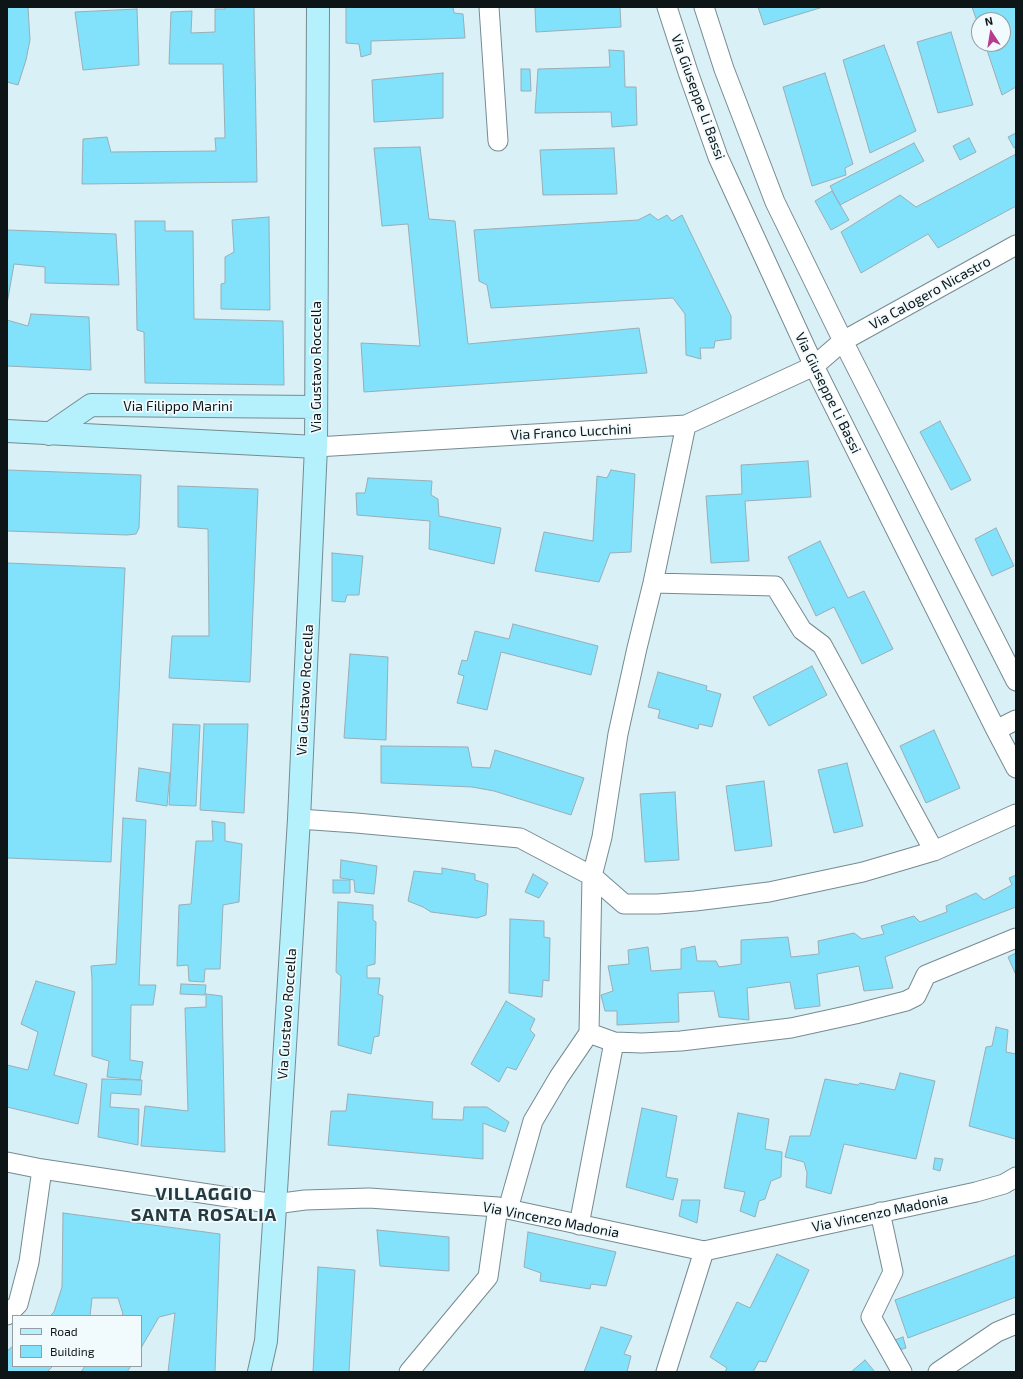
<!DOCTYPE html>
<html>
<head>
<meta charset="utf-8">
<style>
	body { margin:0 }
	#map { position:relative; width:1023px; height:1379px; overflow:hidden; background:#d9f0f7; font-family:"Exo 2",sans-serif }
	canvas { display:block }
	.frame { position:absolute; inset:0; border:8px solid #0d1517; pointer-events:none }
	.legend { position:absolute; left:12px; top:1315px; width:130px; height:52px; box-sizing:border-box; background:#f1fafd; border:1px solid #969ea1; margin:0; padding:5px 7px; list-style:none; font-size:12px; color:#0d1517 }
	.legend li { display:flex; align-items:center; gap:8px; height:20px }
	.legend b { width:20px; border:1px solid #969ea1 }
	.north { position:absolute; left:971px; top:12px; width:40px; height:40px; box-sizing:border-box; background:#f1fafd; border:1px solid #969ea1; border-radius:50%; rotate:348deg; font-size:11px; font-weight:700; line-height:16px; text-align:center; color:#0d1517 }
	.north::after { content:''; display:block; margin:auto; width:14px; height:18px; background:#b73c8e; clip-path:polygon(50% 0,100% 100%,50% 72%,0 100%) }
</style>
</head>
<body>
<div id="map">
<canvas width="1023" height="1379"></canvas>
<div class="frame"></div>
<ul class="legend">
<li><b style="height:5px;background:#b5f1fc"></b>Road</li>
<li><b style="height:11px;background:#82e1fb"></b>Building</li>
</ul>
<div class="north">N</div>
</div>
<script>
const g = document.querySelector('canvas').getContext('2d');
g.lineJoin = 'round';
function fill(path, color) {
  g.fillStyle = color;
  g.fill(path, 'evenodd');
}
function toPath(rows) {
  const path = new Path2D();
  for (const r of rows) {
    path.moveTo(r[0], r[1]);
    for (let i = 2; i < r.length; i += 2) path.lineTo(r[i], r[i + 1]);
  }
  return path;
}
function stroke(path, color, width, dash) {
  g.strokeStyle = color;
  g.lineWidth = width;
  g.lineCap = dash ? 'butt' : 'round';
  g.setLineDash(dash || []);
  g.stroke(path);
}
function write(font, color, halo, rows, align = 'center') {
  g.font = font + ' "Exo 2",sans-serif';
  g.lineWidth = 3.5;
  g.setLineDash([]);
  g.textBaseline = 'middle';
  g.strokeStyle = halo;
  g.fillStyle = color;
  for (const [text, x, y, turn = 0] of rows) {
    g.save();
    g.translate(x, y);
    g.rotate((+turn || 0) * Math.PI / 180);
    g.textAlign = isNaN(turn) ? turn : align;
    if (halo) g.strokeText(text, 0, 0);
    g.fillText(text, 0, 0);
    g.restore();
  }
}
const building = toPath([
	[7,7,28,7,30,40,26,60,18,85,7,82,7,7],
	[225,7,254,7,257,182,82,184,83,139,107,137,111,152,216,151,215,138,225,138,223,64,169,64,171,12,192,11,191,33,215,32,215,9,225,9,225,7],
	[346,7,453,7,454,13,463,14,465,38,371,41,371,54,361,57,359,44,346,43,346,7],
	[535,7,620,7,621,27,536,32,535,7],
	[758,7,823,7,764,25,758,7],
	[972,7,1014,7,1016,9,1016,87,1002,95,985,44,1003,44,1003,20,979,20,979,27,972,7],
	[137,9,139,65,83,70,75,12,137,9],
	[951,32,973,105,938,113,917,42,951,32],
	[884,45,916,131,870,153,843,60,884,45],
	[609,50,624,51,625,87,636,87,637,125,612,127,611,112,535,113,538,69,610,67,609,50],
	[521,69,530,69,531,91,521,91,521,69],
	[443,73,443,118,374,122,372,80,443,73],
	[825,73,853,164,845,168,846,175,812,186,783,87,825,73],
	[1016,133,1016,147,1014,148,1008,137,1016,133],
	[969,138,976,152,960,160,953,146,969,138],
	[914,143,924,161,840,205,830,186,914,143],
	[420,147,429,219,455,221,468,344,639,328,647,373,364,392,361,343,420,346,408,224,382,226,374,148,420,147],
	[614,148,617,194,543,195,540,150,614,148],
	[1016,154,1016,206,938,248,928,234,861,273,841,232,900,195,916,207,1016,154],
	[832,191,849,220,831,230,815,201,832,191],
	[650,214,658,220,667,215,672,221,682,215,731,316,731,339,715,341,714,348,700,348,701,359,686,355,685,314,673,298,491,308,487,285,479,281,474,230,638,220,650,214],
	[269,217,270,310,221,309,221,284,225,283,225,257,234,252,232,220,269,217],
	[135,221,165,221,165,231,193,231,194,319,283,321,284,385,145,383,144,332,137,330,135,221],
	[7,230,116,234,119,285,45,283,45,267,14,264,7,304,7,230],
	[31,314,89,317,91,370,7,366,7,320,28,326,31,314],
	[940,421,971,480,951,490,920,432,940,421],
	[808,461,811,497,745,501,749,561,711,563,706,496,742,494,741,465,808,461],
	[7,470,141,475,139,528,136,534,127,535,7,531,7,470],
	[611,470,635,474,631,552,610,553,599,582,535,571,544,532,593,541,597,476,607,478,611,470],
	[368,478,432,481,431,495,438,499,439,516,501,528,494,564,429,549,430,521,357,515,356,493,365,493,368,478],
	[178,486,258,489,250,682,169,678,172,636,209,636,208,529,178,527,178,486],
	[996,528,1014,566,992,576,975,539,996,528],
	[820,541,848,598,864,591,893,649,862,664,834,607,816,616,788,557,820,541],
	[332,553,363,556,359,595,347,595,345,602,332,601,332,553],
	[7,563,125,568,111,862,7,858,7,563],
	[513,624,598,646,591,675,501,652,487,710,457,703,464,676,458,674,462,660,467,661,475,631,509,639,513,624],
	[350,654,388,657,386,740,344,738,350,654],
	[812,666,827,695,769,726,753,697,812,666],
	[658,672,707,686,706,690,721,694,712,727,699,724,698,729,658,718,660,710,648,707,658,672],
	[173,724,200,725,196,806,169,805,173,724],
	[204,724,248,724,244,813,200,810,204,724],
	[934,730,960,788,926,803,900,746,934,730],
	[381,746,468,747,472,767,490,768,495,750,584,778,571,815,494,791,472,787,381,783,381,746],
	[847,763,863,826,834,833,818,770,847,763],
	[139,768,170,773,167,806,136,801,139,768],
	[764,781,772,846,735,851,726,786,764,781],
	[675,792,679,860,645,862,640,794,675,792],
	[123,818,146,820,139,985,156,985,153,1005,131,1005,130,1060,143,1062,140,1080,107,1077,109,1061,92,1056,92,979,91,966,116,964,123,818],
	[212,821,225,823,225,841,242,844,239,902,223,905,220,969,205,969,204,982,189,981,188,965,177,966,179,905,191,904,196,841,213,841,212,821],
	[341,860,377,866,374,894,355,892,354,880,340,878,341,860],
	[442,868,475,874,475,880,488,884,486,915,477,918,431,912,423,907,408,901,414,871,442,874,442,868],
	[533,874,548,883,539,898,525,892,533,874],
	[1016,875,1016,907,885,957,893,988,864,991,859,966,817,974,820,1006,795,1009,790,982,747,988,749,1020,719,1017,714,991,678,993,679,1022,617,1025,617,1011,605,1011,601,995,613,991,608,966,629,964,628,950,648,947,651,971,681,969,681,949,695,946,697,961,716,961,719,967,741,964,741,940,788,937,791,957,819,954,818,941,854,933,862,939,884,934,881,926,914,916,920,922,947,912,946,906,976,893,984,900,1012,885,1009,878,1016,875],
	[333,880,350,880,350,893,333,893,333,880],
	[338,902,373,905,373,920,376,922,375,964,367,966,367,978,380,978,378,994,383,996,379,1036,374,1037,371,1054,338,1045,341,976,336,972,338,902],
	[510,919,544,921,544,937,550,938,549,981,543,980,542,997,509,993,510,919],
	[1016,953,1016,975,1008,957,1016,953],
	[36,981,75,992,54,1075,87,1084,78,1124,7,1107,7,1065,28,1070,38,1032,21,1024,36,981],
	[181,984,206,985,205,995,180,994,181,984],
	[206,994,222,996,225,1152,141,1146,145,1106,188,1111,185,1008,206,1007,206,994],
	[506,1001,535,1019,530,1030,535,1035,516,1070,507,1067,499,1082,471,1064,506,1001],
	[996,1027,1008,1030,1006,1052,1016,1054,1016,1136,1015,1139,969,1126,986,1047,992,1046,996,1027],
	[900,1073,935,1081,916,1159,844,1144,831,1194,806,1187,807,1173,804,1162,785,1157,790,1136,810,1136,825,1079,858,1085,860,1083,895,1090,900,1073],
	[102,1079,142,1080,141,1095,111,1093,110,1107,139,1109,138,1145,98,1137,102,1079],
	[348,1094,433,1102,432,1119,463,1120,464,1107,487,1107,509,1122,505,1132,483,1123,483,1159,328,1145,331,1111,346,1111,348,1094],
	[642,1108,677,1116,666,1177,678,1179,673,1200,626,1187,642,1108],
	[738,1113,769,1119,765,1149,782,1152,781,1177,771,1181,765,1199,759,1201,755,1217,740,1211,745,1192,724,1188,738,1113],
	[935,1158,943,1159,940,1171,933,1169,935,1158],
	[682,1200,700,1200,697,1223,679,1216,682,1200],
	[63,1213,220,1234,215,1372,168,1372,175,1313,159,1317,141,1348,141,1316,121,1316,123,1314,118,1298,92,1298,90,1316,50,1316,54,1312,62,1287,63,1213],
	[377,1230,449,1237,449,1271,380,1266,377,1230],
	[528,1232,616,1252,606,1286,591,1284,590,1289,540,1281,541,1273,524,1267,528,1232],
	[777,1254,809,1270,766,1362,759,1361,753,1372,725,1372,727,1368,710,1357,737,1302,750,1308,777,1254],
	[1016,1255,1016,1297,908,1338,895,1300,1016,1255],
	[318,1267,355,1270,349,1372,313,1372,318,1267],
	[601,1327,632,1336,624,1354,631,1356,627,1372,584,1372,601,1327],
	[903,1337,906,1348,899,1350,895,1340,903,1337],
	[13,1346,13,1366,53,1366,47,1372,7,1372,7,1351,13,1346],
	[865,1360,875,1372,851,1372,865,1360],
	[85,1366,131,1366,127,1372,81,1372,85,1366]
]);
fill(building, '#82e1fb');
stroke(building, '#98aeb5', 1);
const street = toPath([
	[489,7,498,141],
	[667,7,688,72,718,157,814,366,996,730,1016,768],
	[704,7,724,69,775,202,843,341,1016,681],
	[316,447,686,425,814,366,843,341,1016,245],
	[653,583,775,586,802,630,822,645,934,851],
	[996,730,1016,720],
	[299,819,356,823,520,838,592,876,624,904,658,904,695,901,769,892,863,872,934,851,1016,814],
	[589,1033,614,1042,642,1043,681,1041,791,1028,855,1014,906,1001,916,996,926,975,1016,938],
	[7,1162,42,1169,275,1204,305,1200,369,1198,498,1207,704,1251,976,1192,1004,1184,1016,1177],
	[508,1209,533,1121,559,1077,589,1033,592,876,602,837,618,734,637,648,653,583,686,425],
	[880,1212,893,1272,871,1317,902,1372],
	[579,1225,614,1042],
	[7,1315,18,1304,29,1262,42,1169],
	[409,1372,488,1277,498,1207],
	[666,1372,704,1251],
	[938,1372,997,1332,1016,1324]
]);
const secondary = toPath([
	[7,431,316,447],
	[49,434,91,405,316,407],
	[259,1372,266,1341,274,1223,299,819,316,447,318,7]
]);
stroke(street, '#768b91', 21);
stroke(secondary, '#768b91', 24);
stroke(street, '#fff', 19);
stroke(secondary, '#b5f1fc', 22);
write('14px', '#0d1517', '#f1fafd', [
	["Via Giuseppe Li Bassi",698,97,70],
	["Via Calogero Nicastro",930,293,-29],
	["Via Gustavo Roccella",316,367,-90],
	["Via Giuseppe Li Bassi",828,393,64],
	["Via Filippo Marini",178,406],
	["Via Franco Lucchini",571,432,-3],
	["Via Gustavo Roccella",305,690,-87],
	["Via Gustavo Roccella",287,1014,-86],
	["Via Vincenzo Madonia",880,1213,-12],
	["Via Vincenzo Madonia",551,1220,11]
]);
g.letterSpacing = '1px';
write('bold 18px', '#26393e', '#f1fafd', [
	["VILLAGGIO",204,1194],
	["SANTA ROSALIA",204,1215]
]);
g.letterSpacing = '0px';
</script>
</body>
</html>
